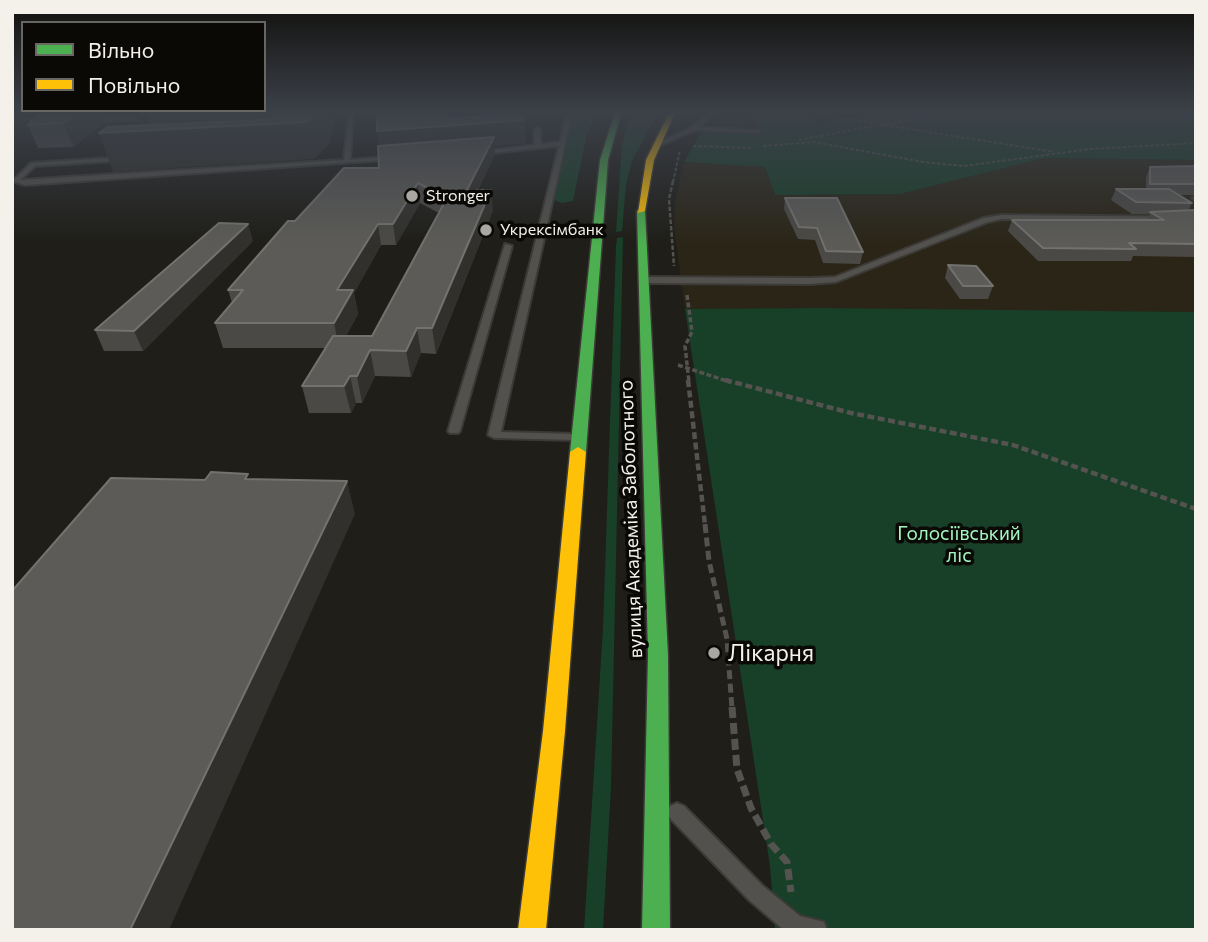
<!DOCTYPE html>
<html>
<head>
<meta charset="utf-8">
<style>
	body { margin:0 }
	#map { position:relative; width:1208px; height:942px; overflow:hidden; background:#1f1e19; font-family:Commissioner,sans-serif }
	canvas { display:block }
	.frame { position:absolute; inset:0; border:14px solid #f4f1eb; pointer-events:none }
	.legend { position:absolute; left:21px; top:21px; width:245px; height:91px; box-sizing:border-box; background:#0a0906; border:2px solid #686662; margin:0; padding:9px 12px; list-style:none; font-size:21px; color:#f4f1eb }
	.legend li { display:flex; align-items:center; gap:14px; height:35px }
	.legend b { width:35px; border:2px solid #686662 }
</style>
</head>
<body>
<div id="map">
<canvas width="1208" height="942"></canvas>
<div class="frame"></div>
<ul class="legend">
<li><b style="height:9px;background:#4caf50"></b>Вільно</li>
<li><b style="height:9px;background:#ffc107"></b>Повільно</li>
</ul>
</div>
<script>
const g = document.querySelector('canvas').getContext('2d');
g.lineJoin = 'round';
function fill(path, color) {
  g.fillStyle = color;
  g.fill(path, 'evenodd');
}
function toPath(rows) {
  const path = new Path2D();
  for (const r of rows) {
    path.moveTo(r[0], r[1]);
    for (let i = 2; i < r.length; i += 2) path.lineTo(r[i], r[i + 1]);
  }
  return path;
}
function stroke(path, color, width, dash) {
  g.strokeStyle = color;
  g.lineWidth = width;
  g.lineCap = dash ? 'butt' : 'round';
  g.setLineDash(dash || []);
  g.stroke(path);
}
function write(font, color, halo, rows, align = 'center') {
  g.font = font + ' Commissioner,sans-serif';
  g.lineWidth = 7;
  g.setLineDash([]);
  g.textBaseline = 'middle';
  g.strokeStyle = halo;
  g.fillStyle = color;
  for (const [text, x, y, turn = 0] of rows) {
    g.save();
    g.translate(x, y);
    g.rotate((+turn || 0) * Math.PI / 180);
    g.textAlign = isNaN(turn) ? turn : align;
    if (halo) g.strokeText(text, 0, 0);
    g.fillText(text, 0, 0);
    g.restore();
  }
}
fill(toPath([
	[753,115,762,132,720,132,717,122,720,117],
	[1045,158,1196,160,1196,312,685,309,674,228,675,203,684,162,765,167,775,195,900,194]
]), '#2a2517');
fill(toPath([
	[574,113,597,113,587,133,573,201,562,203,554,200],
	[658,113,632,161,626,184,622,231,616,232,622,144,631,114],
	[799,113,820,122,883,113,1196,113,1196,160,1045,158,900,194,775,195,765,167,684,162,701,132,761,132,753,115],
	[623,237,611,787,603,930,584,930,603,628,616,246,617,238],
	[822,308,1196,312,1196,930,775,930,770,866,685,309]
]), '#183f28');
const lane = toPath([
	[349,113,353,113,350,160,396,156,398,159,25,185,13,181,31,163,108,158,118,148,121,150,112,161,35,166,20,180,344,160,349,113],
	[567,113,572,113,501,432,576,434,582,437,576,440,494,438,488,435,559,146,480,154,477,152,535,145,534,130,537,128,540,130,541,144,560,142,567,113],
	[710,113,715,113,699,127,761,131,758,133,695,130,658,146,653,145,689,129,710,113],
	[1196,196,1196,201,1192,198,1196,196],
	[1002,215,1196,217,1196,221,1002,219,988,222,836,282,810,284,643,283,639,280,643,277,810,278,835,277,983,218,1002,215],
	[505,244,512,246,460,431,458,433,450,433,448,431,505,244],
	[677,803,684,806,763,886,800,916,824,922,827,930,784,930,749,900,670,818,667,812,670,806,677,803]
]);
const fast = toPath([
	[615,113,621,113,608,160,586,452,578,457,570,452,600,160,615,113],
	[641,208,645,211,668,655,670,930,642,930,648,655,637,211,641,208]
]);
const slow = toPath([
	[669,113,675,113,654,160,645,211,638,213,646,160,669,113],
	[578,447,586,452,565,731,546,930,518,930,543,731,570,452,578,447]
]);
stroke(lane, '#3c3a37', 4);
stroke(fast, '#3c3a37', 3);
stroke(slow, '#3c3a37', 3);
stroke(toPath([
	[809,113,1054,152],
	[12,120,36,119],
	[882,125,964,113],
	[799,140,873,126],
	[693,146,751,148],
	[763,146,814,142,923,162,964,166,1090,149,1196,143],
	[673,182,680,150]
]), '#54534f', 2, [3.5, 2]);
stroke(toPath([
	[673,181,669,199,674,266]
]), '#54534f', 2.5, [4.5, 2]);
stroke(toPath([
	[687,295,692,332,685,346,689,382],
	[678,365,730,382]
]), '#54534f', 3.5, [5, 2.5]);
stroke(toPath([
	[688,380,705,525],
	[725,380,851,413,1013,445,1196,509]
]), '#54534f', 4.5, [7, 3.5]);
stroke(toPath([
	[705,524,709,561,727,639,732,709]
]), '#54534f', 5, [9, 4.5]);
stroke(toPath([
	[732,707,737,769,751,808,771,844,787,862,791,892]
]), '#54534f', 7, [11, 5]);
fill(lane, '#52514d');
fill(fast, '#4caf50');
fill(slow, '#ffc107');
fill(toPath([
	[42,113,145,113,138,121,104,123,73,147,38,148,28,125,31,123,30,121],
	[484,113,520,113,524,120,526,143,494,146,495,154,478,190,493,210,436,354,421,353,411,377,375,376,362,403,356,403,351,413,309,413,302,386,326,348,223,348,215,323,232,303,228,290,295,221,379,168,380,146,377,131,449,118,486,116],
	[420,203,439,213,372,336,346,336,358,314,354,293,381,245,396,245],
	[1196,166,1196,195,1179,195,1192,203,1188,211,1196,210,1196,257,1133,256,1131,261,1038,261,1008,231,1012,220,1147,220,1150,214,1132,214,1111,200,1116,189,1146,189,1146,177,1150,167],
	[785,198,863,252,860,264,823,263,815,240,798,239,784,209],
	[253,241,143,351,104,351,95,330],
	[948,265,993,286,988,299,960,299,945,278]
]), '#4a4945');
fill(toPath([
	[79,113,100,113,104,123,73,147,64,123],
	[135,113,145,113,138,121],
	[146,113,278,113,281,123,317,113,334,113,335,117,330,143,314,159,113,172,99,133,151,131],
	[524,120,526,143,494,146,495,154,469,209,381,155,377,131],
	[418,183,420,203,396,245,393,224],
	[491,190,493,210,436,354,432,328],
	[248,224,253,241,143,351,134,331],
	[378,224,381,245,354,293,358,314,339,348,334,323,337,290],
	[417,328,421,353,411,377,406,351],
	[370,350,375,376,362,403,357,376],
	[350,376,356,403,351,413,344,386],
	[347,481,355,514,169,930,130,930]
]), '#31302c');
const building = toPath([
	[42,113,79,113,64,123,28,125,34,121,30,121,42,113],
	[283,113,317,113,306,122,99,133,107,127,266,120,283,113],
	[382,113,447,113,449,118,494,116,492,113,520,113,524,120,377,131,377,117,382,113],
	[494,137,467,190,491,190,432,328,417,328,406,351,370,350,357,376,350,376,344,386,302,386,333,336,372,336,447,198,418,183,393,224,378,224,337,290,353,290,334,323,215,323,243,290,228,290,288,221,295,221,344,168,379,168,378,146,494,137],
	[1196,166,1196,184,1150,184,1150,167,1196,166],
	[1116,189,1169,189,1192,203,1136,202,1116,189],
	[785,198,837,198,863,252,826,251,817,228,799,227,785,198],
	[1196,210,1196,244,1129,243,1136,249,1043,248,1012,220,1164,220,1150,212,1196,210],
	[219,223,248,224,134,331,95,330,219,223],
	[948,265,976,266,993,286,963,286,948,265],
	[211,472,248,474,245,479,347,481,130,930,12,930,12,591,111,478,205,480,211,472]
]);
fill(building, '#5c5b57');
stroke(building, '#74726e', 2);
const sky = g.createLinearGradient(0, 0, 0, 245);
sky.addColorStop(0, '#11100e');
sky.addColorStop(0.46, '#3c4149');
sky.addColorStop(1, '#3c414900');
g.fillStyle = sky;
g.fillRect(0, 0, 1208, 245);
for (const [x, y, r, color] of [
	[412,196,7,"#a9a7a2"],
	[486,230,7,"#a9a7a2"],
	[714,653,7,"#a9a7a2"]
]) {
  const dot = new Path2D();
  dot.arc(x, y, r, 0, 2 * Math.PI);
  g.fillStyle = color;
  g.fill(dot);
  stroke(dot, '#0a0906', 2.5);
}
write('16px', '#f4f1eb', '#0a0906', [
	["Stronger",426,196],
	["Укрексімбанк",500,230]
], 'left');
write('19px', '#f4f1eb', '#0a0906', [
	["вулиця Академіка Заболотного",631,519,-92]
]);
write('19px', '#a3f6c0', '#0a0906', [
	["Голосіївський",959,534],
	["ліс",959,556]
]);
write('23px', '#f4f1eb', '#0a0906', [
	["Лікарня",728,653]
], 'left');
</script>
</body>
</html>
